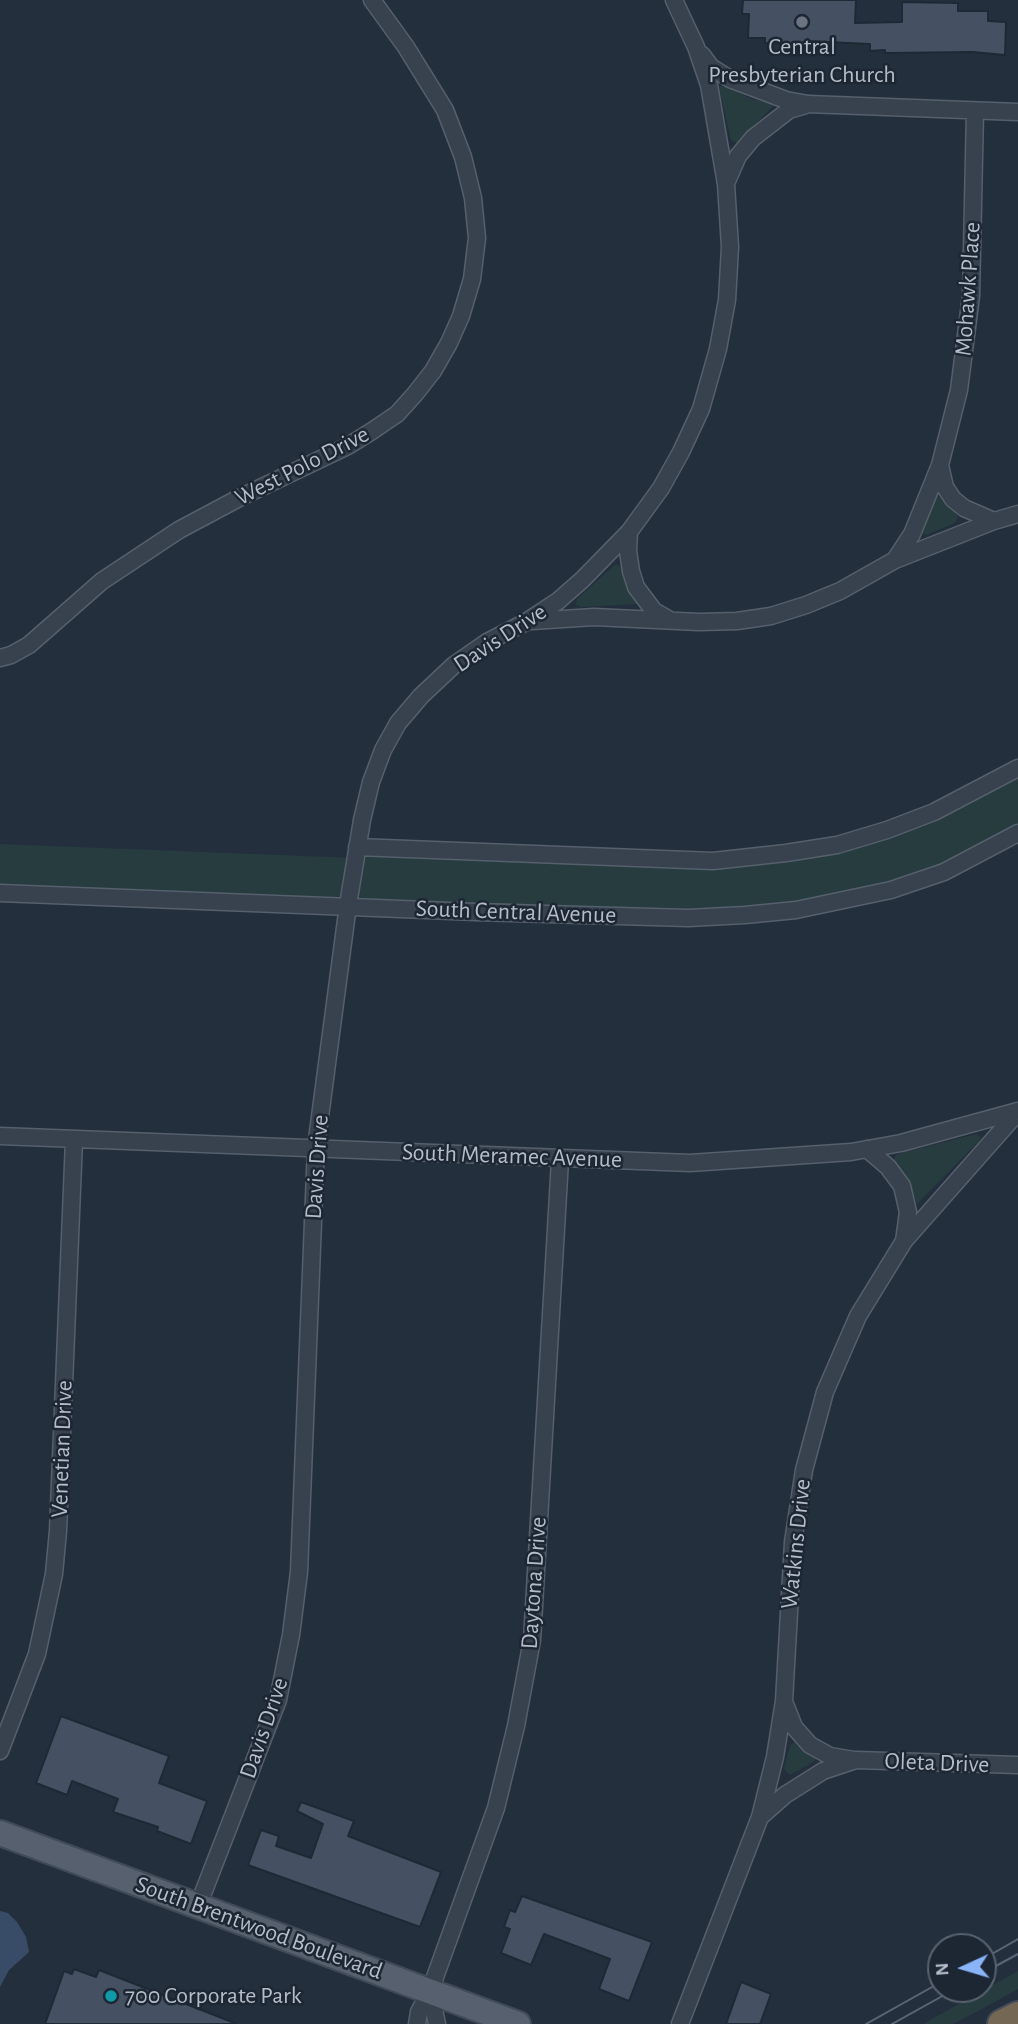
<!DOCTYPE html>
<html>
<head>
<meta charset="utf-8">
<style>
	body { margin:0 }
	#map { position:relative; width:1018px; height:2024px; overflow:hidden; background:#242f3e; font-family:"Alegreya Sans",sans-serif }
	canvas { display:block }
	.north { position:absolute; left:927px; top:1933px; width:70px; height:70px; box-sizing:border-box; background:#1d2633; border:2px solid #59626f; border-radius:50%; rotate:266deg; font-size:19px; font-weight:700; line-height:28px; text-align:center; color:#b4bcc9 }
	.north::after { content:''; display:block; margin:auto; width:24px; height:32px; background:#8ab4f8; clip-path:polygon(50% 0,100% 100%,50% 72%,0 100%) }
</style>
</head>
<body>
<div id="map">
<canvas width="1018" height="2024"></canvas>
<div class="north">N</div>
</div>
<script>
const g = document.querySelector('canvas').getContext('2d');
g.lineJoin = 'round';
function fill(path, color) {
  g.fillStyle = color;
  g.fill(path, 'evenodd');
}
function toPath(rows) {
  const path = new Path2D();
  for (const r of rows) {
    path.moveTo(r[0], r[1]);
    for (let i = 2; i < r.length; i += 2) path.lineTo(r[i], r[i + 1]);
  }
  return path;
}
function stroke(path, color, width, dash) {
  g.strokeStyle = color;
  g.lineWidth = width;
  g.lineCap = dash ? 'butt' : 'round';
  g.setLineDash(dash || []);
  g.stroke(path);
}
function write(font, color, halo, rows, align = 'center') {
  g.font = font + ' "Alegreya Sans",sans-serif';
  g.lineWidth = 5;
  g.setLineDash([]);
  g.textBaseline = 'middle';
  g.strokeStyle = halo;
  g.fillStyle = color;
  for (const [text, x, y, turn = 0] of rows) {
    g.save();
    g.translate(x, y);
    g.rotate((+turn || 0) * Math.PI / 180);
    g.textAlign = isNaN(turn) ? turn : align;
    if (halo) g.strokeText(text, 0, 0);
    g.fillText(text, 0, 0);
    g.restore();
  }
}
fill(toPath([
	[722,84,751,99,775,104,737,143,731,140,719,88],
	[942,496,958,517,955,523,926,535,921,531,922,528,936,497],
	[616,564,621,567,637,602,636,604,581,607,576,605,577,599],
	[1018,768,1018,833,944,872,745,915,0,893,0,844,355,858,357,847,713,861,887,830],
	[977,1134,981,1139,917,1204,907,1181,895,1166,894,1158,898,1154],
	[797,1741,815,1757,815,1761,790,1775,784,1769,790,1745],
	[1018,1971,1018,1989,980,2010,953,2024,923,2024]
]), '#263c3f');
fill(toPath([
	[0,1911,8,1913,17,1922,26,1937,29,1952,9,1970,0,1987]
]), '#394c67');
const building = toPath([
	[743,0,856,0,855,23,902,22,902,2,958,3,958,11,988,11,988,21,1006,22,1005,55,973,52,885,53,885,50,870,51,870,44,806,41,805,45,765,43,765,38,748,38,749,14,742,14,743,0],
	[61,1716,169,1756,159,1783,207,1801,191,1844,157,1831,158,1827,113,1812,118,1799,72,1781,67,1795,36,1783,61,1716],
	[301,1802,354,1821,348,1836,441,1872,420,1927,248,1865,261,1830,279,1836,276,1846,311,1858,323,1824,297,1811,301,1802],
	[522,1896,652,1942,629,2001,599,1989,610,1959,544,1934,531,1965,501,1953,510,1929,504,1927,510,1910,515,1912,522,1896],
	[74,1969,96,1977,99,1970,237,2024,45,2024,64,1971,72,1974,74,1969],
	[741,1982,771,1994,760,2024,726,2024,741,1982]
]);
fill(building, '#455162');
stroke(building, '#1f2835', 2);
const street = toPath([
	[702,55,711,67,730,79,786,100,808,104,1018,112],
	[727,181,738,156,753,138,789,110,806,105],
	[940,465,945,487,953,499,964,508,994,521],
	[629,532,628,551,631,571,636,587,654,611,668,619],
	[895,560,912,534,940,465,959,390,971,296,975,111],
	[532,621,594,617,699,622,737,621,771,616,806,605,840,591,895,560,994,521,1018,514],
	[0,658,11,655,29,645,102,581,179,530,239,498,348,446,372,431,397,414,415,394,433,371,449,343,461,316,472,279,477,238,473,198,463,157,445,110,406,47,372,0],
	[357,847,713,861,786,853,837,845,887,830,934,812,1018,768],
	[0,893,476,912,688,918,745,915,796,910,891,890,944,872,1018,833],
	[0,1136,690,1163,851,1152,901,1143,1018,1111],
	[867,1149,888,1167,902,1186,908,1212,904,1241],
	[785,1704,794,1727,810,1745,830,1756,854,1760],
	[0,1751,37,1654,54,1574,58,1531,74,1140],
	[760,1817,785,1795,823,1771,856,1760,1018,1765],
	[198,1906,278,1700,291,1635,299,1572,316,1147,348,905,362,820,371,782,383,750,398,723,421,696,454,665,487,642,526,622,558,601,582,580,629,532,661,488,681,452,701,409,718,349,727,300,730,247,726,184,709,85,696,47,674,0],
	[430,1991,437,2024],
	[417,2024,419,2012,430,1991,496,1808,516,1726,532,1640,560,1160],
	[680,2024,760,1817,775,1757,784,1701,793,1542,804,1470,825,1392,858,1316,904,1241,1018,1112]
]);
const primary = toPath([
	[0,1833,518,2024]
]);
const highway = toPath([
	[1002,2024,1018,2016]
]);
stroke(street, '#565f6c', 19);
stroke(primary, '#414a57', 28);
stroke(highway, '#434c59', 32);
stroke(street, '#38414e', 16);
stroke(primary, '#56606e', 24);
stroke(highway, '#746855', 28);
stroke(toPath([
	[983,1959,1018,1939],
	[983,1973,1018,1954],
	[866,2024,941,1982],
	[892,2024,955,1989]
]), '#5a6575', 2);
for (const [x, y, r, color] of [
	[802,22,7,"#6b7280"],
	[111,1996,7,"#0f9aa8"]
]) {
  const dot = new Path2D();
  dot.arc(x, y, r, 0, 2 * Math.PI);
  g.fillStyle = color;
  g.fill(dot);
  stroke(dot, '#1d2633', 2.5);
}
write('24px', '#b4bcc9', '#1d2633', [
	["Central",802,47],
	["Presbyterian Church",802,75],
	["700 Corporate Park",125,1996,"left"]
]);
write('24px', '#b4bcc9', '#1d2633', [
	["Mohawk Place",968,289,-86],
	["West Polo Drive",302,466,-27],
	["Davis Drive",500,638,-33],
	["South Central Avenue",516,912,2],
	["South Meramec Avenue",512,1156,2],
	["Davis Drive",317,1167,-86],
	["Venetian Drive",62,1449,-88],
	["Watkins Drive",796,1544,-84],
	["Daytona Drive",534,1583,-86],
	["Davis Drive",264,1728,-71],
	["Oleta Drive",937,1763,2],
	["South Brentwood Boulevard",259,1928,20]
]);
</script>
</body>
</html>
